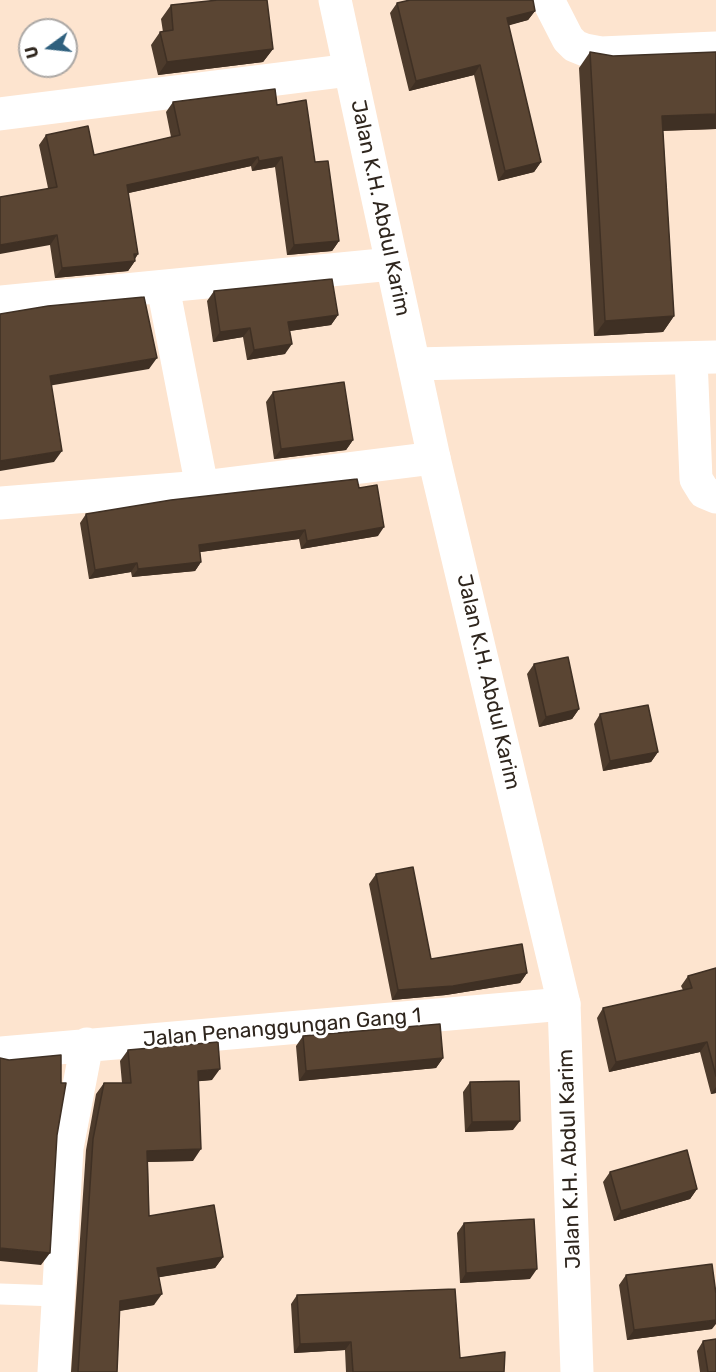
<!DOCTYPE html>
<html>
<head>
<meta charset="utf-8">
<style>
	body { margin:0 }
	#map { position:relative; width:716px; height:1372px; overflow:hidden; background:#fde4cf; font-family:Rubik,sans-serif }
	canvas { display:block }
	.north { position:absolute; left:18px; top:18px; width:60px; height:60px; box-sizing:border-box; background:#fff; border:2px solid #aca8a5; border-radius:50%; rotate:255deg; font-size:16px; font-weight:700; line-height:24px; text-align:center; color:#2f261e }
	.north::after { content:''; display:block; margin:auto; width:21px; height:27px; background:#2f607e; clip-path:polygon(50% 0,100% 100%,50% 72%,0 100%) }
</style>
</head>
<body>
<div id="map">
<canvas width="716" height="1372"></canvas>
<div class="north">U</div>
</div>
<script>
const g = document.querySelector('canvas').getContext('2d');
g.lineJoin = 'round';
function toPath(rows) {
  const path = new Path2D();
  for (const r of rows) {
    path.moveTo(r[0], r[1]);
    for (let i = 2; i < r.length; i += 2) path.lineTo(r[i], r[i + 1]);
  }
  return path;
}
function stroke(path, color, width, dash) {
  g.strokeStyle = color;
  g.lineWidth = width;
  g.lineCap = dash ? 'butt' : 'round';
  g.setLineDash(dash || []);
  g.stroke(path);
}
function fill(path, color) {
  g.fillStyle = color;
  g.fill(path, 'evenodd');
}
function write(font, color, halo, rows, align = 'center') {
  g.font = font + ' Rubik,sans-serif';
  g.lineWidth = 6;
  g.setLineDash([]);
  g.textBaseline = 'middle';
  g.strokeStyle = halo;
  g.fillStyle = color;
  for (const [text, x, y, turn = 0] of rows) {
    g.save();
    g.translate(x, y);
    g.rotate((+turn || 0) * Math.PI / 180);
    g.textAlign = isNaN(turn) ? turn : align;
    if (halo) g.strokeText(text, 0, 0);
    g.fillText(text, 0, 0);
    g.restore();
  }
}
stroke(toPath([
	[0,1294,57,1296]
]), '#fff', 21);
stroke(toPath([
	[548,0,568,39,575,46,585,50,601,53,716,48],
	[0,114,350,70],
	[163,287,202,487],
	[0,302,392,264],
	[691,359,696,479,704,492,716,497],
	[414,364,716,357],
	[0,503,202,487,434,458],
	[0,1053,564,1004],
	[54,1372,67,1148,87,1044]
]), '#fff', 33);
stroke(toPath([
	[335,0,434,458,564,1004,577,1372]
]), '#fff', 33);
fill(toPath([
	[397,3,535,11,528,20,508,25,541,162,534,172,498,181,474,75,409,91,390,13],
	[171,5,273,49,263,62,158,75,151,45,160,32,163,32,161,19],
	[590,52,716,129,663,131,674,316,663,332,594,336,579,68],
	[173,102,277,105,315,162,339,241,332,251,287,255,275,167,252,171,251,166,128,193,138,254,135,259,135,261,128,271,55,278,50,245,48,188,39,145,46,135,94,155,171,137,166,112],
	[214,291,338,315,331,325,290,331,285,354,247,360,243,337,213,342,207,301],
	[273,392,353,440,346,450,274,459,266,402],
	[359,488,378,536,301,549,299,539,200,552,201,562,195,571,132,577,131,572,89,579,80,523,86,514],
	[534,664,579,709,572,719,539,727,527,674],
	[600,714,658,752,651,762,603,771,594,724],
	[376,874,431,959,527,973,520,983,446,995,392,1000,369,884],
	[716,968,716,1093,711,1094,700,1052,609,1072,597,1018,603,1008,683,990,681,986,688,976],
	[303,1036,443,1058,436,1068,299,1081,296,1046],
	[128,1050,212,1080,199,1081,193,1161,148,1162,149,1216,223,1257,215,1268,159,1277,154,1305,120,1311,117,1372,71,1372,86,1150,96,1094,104,1083,122,1083,120,1061],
	[470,1082,513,1130,465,1132,463,1092],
	[610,1172,697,1189,690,1199,614,1221,603,1182],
	[464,1223,530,1279,460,1283,457,1233],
	[626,1275,712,1329,627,1340,619,1285],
	[297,1295,460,1358,504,1372,346,1372,345,1350,294,1353,291,1304],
	[703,1341,716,1372,700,1372,697,1351]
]), '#4d3b2c');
fill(toPath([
	[535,11,528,20,500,28,507,18],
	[273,49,263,62,158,75,167,62],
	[480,65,474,75,409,91,416,81],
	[716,114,716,129,652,131,662,116],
	[258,157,251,166,120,195,127,185],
	[282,157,275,167,252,171,259,161],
	[541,162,534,172,498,181,505,171],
	[57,235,50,245,0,254,0,245],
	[339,241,332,251,287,255,294,245],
	[138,254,133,261,135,261,128,271,55,278,62,268],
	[338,315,331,325,282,332,288,322],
	[674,316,663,332,594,336,605,321],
	[250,328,243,337,213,342,220,332],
	[292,344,285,354,247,360,254,350],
	[157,358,149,369,42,387,50,376],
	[353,440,346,450,274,459,281,449],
	[62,451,54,462,0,471,0,461],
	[384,527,378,536,301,549,307,541],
	[305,530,299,539,193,553,199,545],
	[201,562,195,571,132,577,138,569],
	[137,563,131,572,89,579,95,570],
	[579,709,572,719,539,727,546,717],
	[658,752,651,762,603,771,610,761],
	[527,973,520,983,446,995,392,1000,398,990],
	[707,1042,700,1052,609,1072,616,1062],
	[443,1058,436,1068,299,1081,306,1071],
	[220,1069,212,1080,191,1082,198,1071],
	[716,1087,716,1093,711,1094],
	[520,1121,513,1130,465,1132,472,1122],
	[201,1149,193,1161,139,1162,147,1151],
	[697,1189,690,1199,614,1221,621,1211],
	[0,1248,50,1253,41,1265,0,1261],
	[223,1257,215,1268,149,1279,157,1268],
	[537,1269,530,1279,460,1283,466,1273],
	[162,1294,154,1305,112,1312,120,1301],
	[716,1320,716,1324,712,1329,627,1340,634,1330],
	[351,1342,345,1350,294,1353,300,1344]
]), '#3f3024');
const building = toPath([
	[218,0,267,0,273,49,167,62,160,32,173,30,171,5,218,0],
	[410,0,533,0,535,11,507,18,541,162,505,171,480,65,416,81,397,3,410,0],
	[590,52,613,56,716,52,716,114,662,116,674,316,605,321,590,52],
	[275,89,277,105,306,100,315,162,328,161,339,241,294,245,282,157,259,161,258,157,127,185,138,254,134,254,135,261,62,268,57,235,0,245,0,197,57,187,46,135,88,126,94,155,180,135,173,102,275,89],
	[332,279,338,315,288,322,292,344,254,350,250,328,220,332,214,291,332,279],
	[144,297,157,358,50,376,62,451,0,461,0,314,48,306,144,297],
	[344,382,353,440,281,449,273,392,344,382],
	[357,479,359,488,377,485,384,527,307,541,305,530,199,545,201,562,138,569,137,563,95,570,86,514,171,500,357,479],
	[568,657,579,709,546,717,534,664,568,657],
	[648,705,658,752,610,761,600,714,648,705],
	[413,867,431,959,522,944,527,973,453,986,398,990,376,874,413,867],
	[716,968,716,1076,707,1042,616,1062,603,1008,692,988,688,976,716,968],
	[440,1024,443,1058,306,1071,303,1036,440,1024],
	[218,1042,220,1069,198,1071,201,1149,147,1151,149,1216,214,1205,223,1257,157,1268,162,1294,120,1301,117,1372,78,1372,93,1139,104,1083,131,1083,128,1050,218,1042],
	[61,1055,61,1083,66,1083,57,1135,50,1253,0,1248,0,1058,9,1060,61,1055],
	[519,1081,520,1121,472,1122,470,1082,519,1081],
	[687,1150,697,1189,621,1211,610,1172,687,1150],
	[534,1219,537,1269,466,1273,464,1223,534,1219],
	[712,1264,716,1294,716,1320,634,1330,626,1275,712,1264],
	[455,1289,460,1358,505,1352,504,1372,353,1372,351,1342,300,1344,297,1295,455,1289],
	[716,1339,716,1372,708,1372,703,1341,716,1339]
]);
fill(building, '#5a4533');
stroke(building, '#3f3024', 1.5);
write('21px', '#2f261e', '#fff', [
	["Jalan K.H. Abdul Karim",380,208,78],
	["Jalan K.H. Abdul Karim",488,682,77],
	["Jalan Penanggungan Gang 1",282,1028,-5],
	["Jalan K.H. Abdul Karim",570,1159,-92]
]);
</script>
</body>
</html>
